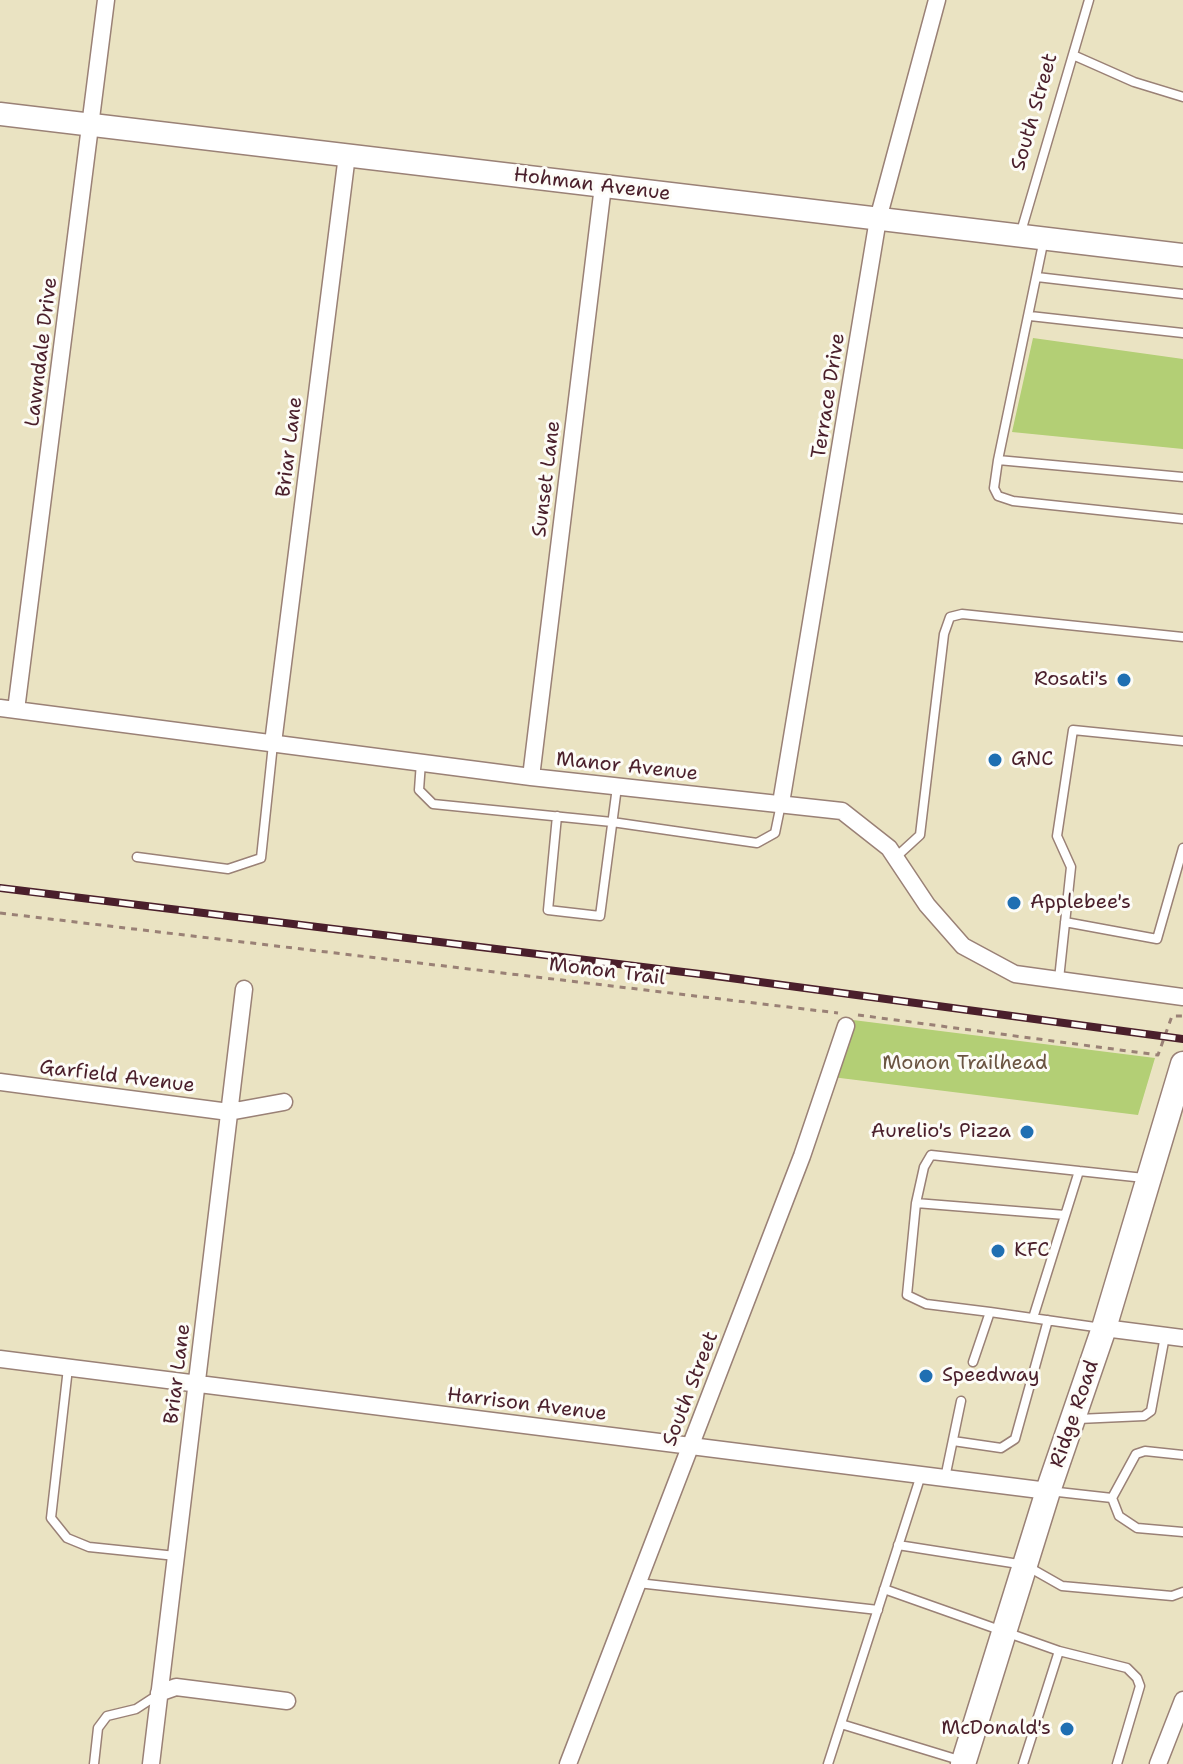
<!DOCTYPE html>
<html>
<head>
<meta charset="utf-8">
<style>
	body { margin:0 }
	canvas { display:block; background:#eae3c2 }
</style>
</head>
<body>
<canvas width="1183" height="1764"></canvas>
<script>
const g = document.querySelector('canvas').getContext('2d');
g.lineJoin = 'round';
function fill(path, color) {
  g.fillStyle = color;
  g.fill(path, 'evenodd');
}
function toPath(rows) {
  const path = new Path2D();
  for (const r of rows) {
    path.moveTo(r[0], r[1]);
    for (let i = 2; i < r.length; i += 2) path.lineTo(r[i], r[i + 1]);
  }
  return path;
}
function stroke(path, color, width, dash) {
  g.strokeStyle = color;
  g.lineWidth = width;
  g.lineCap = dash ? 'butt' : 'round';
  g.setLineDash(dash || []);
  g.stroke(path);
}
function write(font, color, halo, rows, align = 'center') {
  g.font = font + ' "Shantell Sans",sans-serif';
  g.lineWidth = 6;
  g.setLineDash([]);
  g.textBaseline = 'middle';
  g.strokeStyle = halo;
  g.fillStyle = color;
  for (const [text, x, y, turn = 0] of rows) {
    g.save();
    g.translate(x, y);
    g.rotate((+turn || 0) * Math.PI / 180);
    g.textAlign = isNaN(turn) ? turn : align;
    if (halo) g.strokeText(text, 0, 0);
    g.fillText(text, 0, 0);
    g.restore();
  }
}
fill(toPath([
	[1033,338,1183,359,1183,449,1012,432],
	[853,1020,1155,1058,1138,1115,832,1077]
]), '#b3cf75');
const lane = toPath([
	[1073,55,1134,82,1183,97],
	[1020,235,1089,0],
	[1044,239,998,460,994,488,998,496,1013,501,1183,519],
	[1037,277,1183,294],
	[1030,316,1183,333],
	[998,460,1183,477],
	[421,762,419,790,433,804,612,822,757,843,775,833,781,804],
	[557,816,548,910,600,916,617,787],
	[137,857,228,869,261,858,273,744],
	[896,857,920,835,944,634,950,617,962,614,1183,637],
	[1065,922,1157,939,1183,848],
	[1059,979,1071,867,1057,836,1073,730,1183,741],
	[916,1203,924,1167,931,1155,1079,1171],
	[990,1312,926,1304,907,1295,916,1203,1065,1215],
	[1033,1318,1079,1171,1144,1178],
	[973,1362,990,1312,1102,1328],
	[68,1368,51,1518,67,1538,89,1547,176,1556],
	[1078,1419,1144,1416,1151,1411,1165,1336],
	[953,1441,1001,1448,1015,1439,1048,1320],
	[945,1478,961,1401],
	[1049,1491,1112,1498],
	[1112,1498,1136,1454,1145,1451,1183,1455],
	[1112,1498,1119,1516,1137,1528,1183,1532],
	[898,1545,1025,1565,1062,1586,1172,1596,1183,1592],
	[638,1583,878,1610],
	[884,1589,1059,1651,1127,1668,1137,1678,1140,1686,1117,1764],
	[841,1724,959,1760],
	[94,1764,98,1728,107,1716,136,1709,159,1694],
	[828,1764,921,1475],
	[1023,1764,1059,1651]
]);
const street = toPath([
	[0,708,531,777,842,811,889,848,927,905,963,946,1015,974,1183,997],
	[16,710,106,0],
	[273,743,347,155],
	[531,777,603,186],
	[781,803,878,219,937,0],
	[0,1082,229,1112,284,1102],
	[1104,1328,1183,1338],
	[0,1359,1048,1491],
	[159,1693,176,1687,287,1701],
	[151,1764,244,989],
	[568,1764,802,1156,846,1026],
	[1158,1764,1183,1700]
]);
const secondary = toPath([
	[0,114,1183,255]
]);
const primary = toPath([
	[963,1764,1048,1491,1104,1328,1183,1064]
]);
stroke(lane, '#9a8176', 11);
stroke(street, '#9a8176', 19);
stroke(secondary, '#9a8176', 25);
stroke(primary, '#9a8176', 27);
stroke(toPath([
	[0,913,838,1013],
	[858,1015,1158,1055,1172,1016,1183,1016]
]), '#9a8176', 3, [6, 6]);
stroke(lane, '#fff', 8);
stroke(street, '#fff', 16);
stroke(secondary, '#fff', 22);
stroke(primary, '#fff', 24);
const rail = toPath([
	[0,888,708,975,1183,1039]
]);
stroke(rail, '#4a1f2b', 8);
stroke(rail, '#fdfcf7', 5, [15]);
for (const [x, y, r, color] of [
	[1124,680,8,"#1f6fb2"],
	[995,760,8,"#1f6fb2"],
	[1014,903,8,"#1f6fb2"],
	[1027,1132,8,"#1f6fb2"],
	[998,1251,8,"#1f6fb2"],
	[926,1376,8,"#1f6fb2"],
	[1067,1729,8,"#1f6fb2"]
]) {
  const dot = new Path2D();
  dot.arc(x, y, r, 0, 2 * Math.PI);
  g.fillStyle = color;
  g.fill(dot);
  stroke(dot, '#fdfcf7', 3);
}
write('20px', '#4a1f2b', '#fdfcf7', [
	["South Street",1035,112,-74],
	["Hohman Avenue",592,185,7],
	["Lawndale Drive",42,352,-83],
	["Terrace Drive",829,396,-81],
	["Briar Lane",290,447,-83],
	["Sunset Lane",547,479,-83],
	["Manor Avenue",627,767,6],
	["Monon Trail",607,972,7],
	["Garfield Avenue",117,1077,7],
	["Briar Lane",178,1374,-83],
	["South Street",691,1389,-69],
	["Harrison Avenue",527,1405,7],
	["Ridge Road",1075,1414,-71]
]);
write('20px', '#4a1f2b', '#fdfcf7', [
	["Rosati's",1108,680,"right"],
	["GNC",1011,760],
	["Applebee's",1030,903],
	["Aurelio's Pizza",1011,1132,"right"],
	["KFC",1014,1251],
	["Speedway",942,1376],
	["McDonald's",1051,1729,"right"]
], 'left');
write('20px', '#6a5441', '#fdfcf7', [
	["Monon Trailhead",965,1064]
]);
</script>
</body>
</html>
